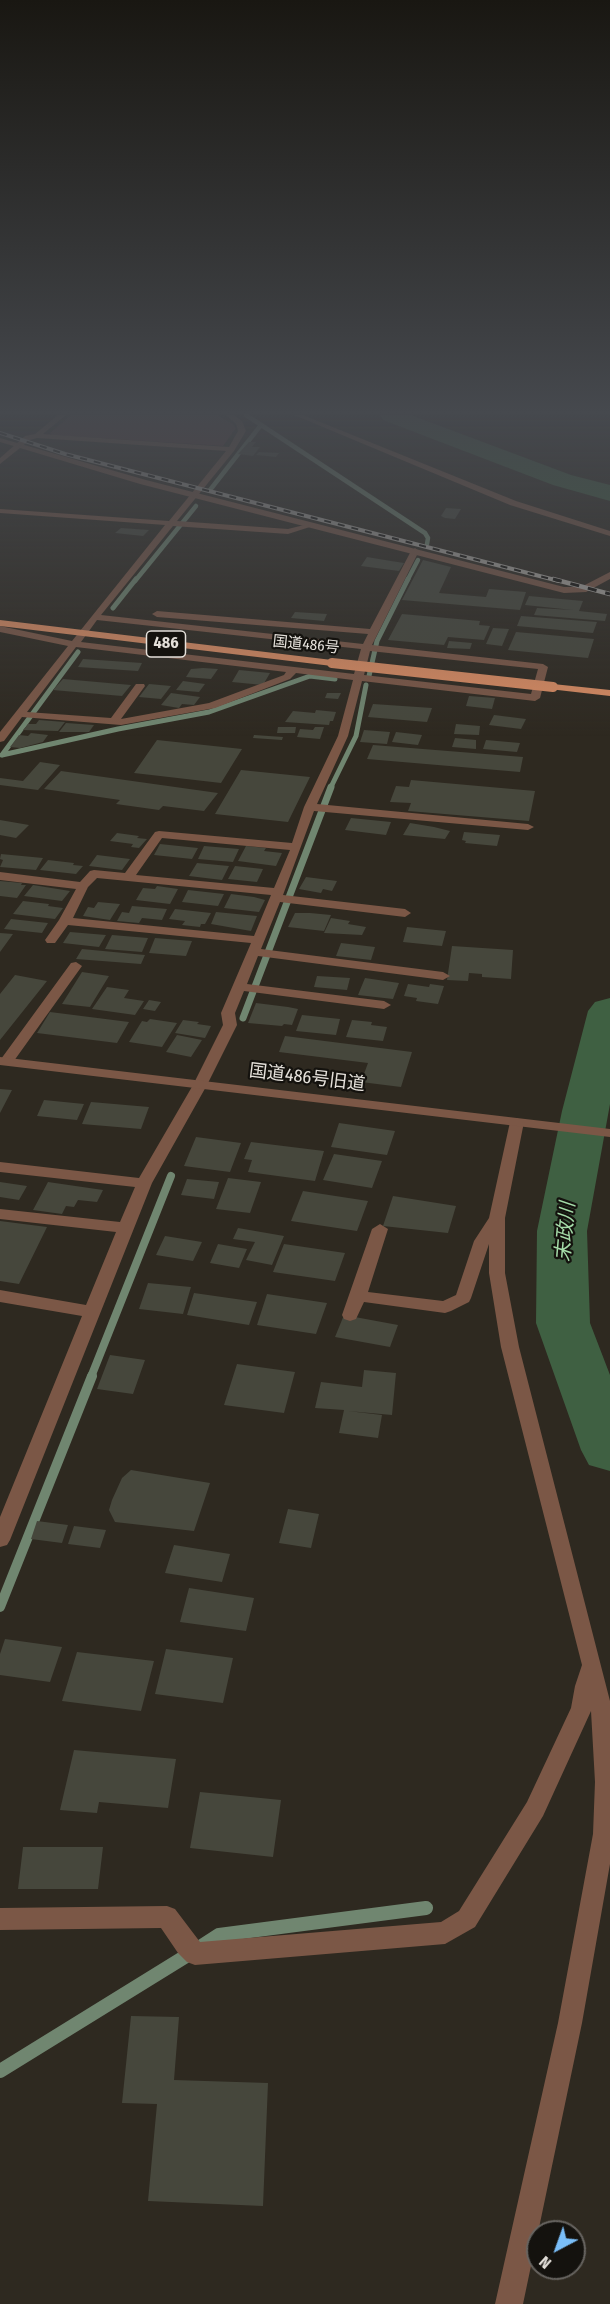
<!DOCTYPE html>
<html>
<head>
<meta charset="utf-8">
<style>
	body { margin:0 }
	#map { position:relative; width:610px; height:2304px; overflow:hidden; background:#2e2920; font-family:"Fira Sans Condensed",sans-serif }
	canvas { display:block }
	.north { position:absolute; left:526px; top:2220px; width:60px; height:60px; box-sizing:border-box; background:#14120e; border:2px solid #676460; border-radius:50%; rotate:221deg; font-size:16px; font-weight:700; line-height:24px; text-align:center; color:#e4e0da }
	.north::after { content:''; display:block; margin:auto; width:21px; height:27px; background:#7abef8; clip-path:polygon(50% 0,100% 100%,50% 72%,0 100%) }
</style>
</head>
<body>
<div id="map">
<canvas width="610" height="2304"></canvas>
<div class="north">N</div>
</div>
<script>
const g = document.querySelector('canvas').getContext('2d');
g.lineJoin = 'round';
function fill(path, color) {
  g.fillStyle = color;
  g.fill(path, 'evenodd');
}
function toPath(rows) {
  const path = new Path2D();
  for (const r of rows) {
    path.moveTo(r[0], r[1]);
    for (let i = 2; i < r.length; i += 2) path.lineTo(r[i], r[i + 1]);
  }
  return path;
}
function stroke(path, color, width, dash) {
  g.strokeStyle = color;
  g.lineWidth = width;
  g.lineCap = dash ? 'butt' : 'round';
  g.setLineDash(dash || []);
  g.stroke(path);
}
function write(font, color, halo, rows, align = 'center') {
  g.font = font + ' "Fira Sans Condensed","Noto Sans JP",sans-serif';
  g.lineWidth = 4.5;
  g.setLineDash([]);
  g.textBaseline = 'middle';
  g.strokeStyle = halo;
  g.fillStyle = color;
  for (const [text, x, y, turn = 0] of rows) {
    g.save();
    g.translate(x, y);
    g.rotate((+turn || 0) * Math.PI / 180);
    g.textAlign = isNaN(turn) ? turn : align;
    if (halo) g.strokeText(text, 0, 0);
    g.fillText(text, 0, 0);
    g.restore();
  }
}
fill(toPath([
	[71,415,217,415,233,424,236,428,223,446,52,435,50,433]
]), '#5c3236');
stroke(toPath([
	[246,415,425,533,428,538,427,544],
	[210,490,261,425],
	[135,581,196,506],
	[407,581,418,560]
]), '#708670', 4.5);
stroke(toPath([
	[113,608,136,579],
	[369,676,377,641,408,579],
	[2,755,118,729,209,712,310,676,335,679],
	[2,755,78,652],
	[330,789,356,736,366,685]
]), '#708670', 5);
stroke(toPath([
	[243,1018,331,787]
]), '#708670', 7);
stroke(toPath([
	[91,1377,171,1176]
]), '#708670', 8);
stroke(toPath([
	[0,1607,92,1376]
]), '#708670', 10);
stroke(toPath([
	[202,1946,219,1935,426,1908],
	[0,2071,191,1953]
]), '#708670', 14);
fill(toPath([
	[380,415,411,415,571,475,610,485,610,501,553,485,383,420,380,415],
	[610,998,610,1104,587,1231,590,1323,610,1375,610,1471,589,1465,581,1450,536,1323,537,1231,562,1111,588,1011,595,1002,610,998]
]), '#3f6042');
fill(toPath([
	[249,442,256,442,252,447,260,447,253,456,238,454],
	[259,452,279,453,276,457,256,455],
	[446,508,461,509,455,519,445,518,441,516],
	[121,528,149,530,143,536,115,533],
	[367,557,391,561,404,563,399,571,361,566],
	[423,560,451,567,439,593,486,597,489,589,526,592,520,610,402,600],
	[529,596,583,601,579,611,607,614,605,621,534,615,537,608,573,610,525,605],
	[295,612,327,614,324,621,291,618],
	[402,614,480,621,479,625,490,626,484,640,448,637,444,645,388,640],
	[521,616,597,622,593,633,517,626],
	[493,628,509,629,502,646,486,644],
	[516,632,594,639,588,658,508,650],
	[449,641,472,643,470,649,447,648],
	[83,659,142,663,138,671,78,667],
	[203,668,218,669,211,679,186,677,191,669],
	[239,670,270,673,263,685,232,682],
	[63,679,131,685,122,696,53,690],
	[183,681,205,684,199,692,176,690],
	[149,684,171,686,161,699,139,697],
	[171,693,200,697,194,705,182,704,179,708,161,705],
	[327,693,341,693,338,699,325,698],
	[469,696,495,698,492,709,466,706],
	[373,704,432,708,427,722,368,717],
	[316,710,336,712,333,721,330,721,329,725,285,722,293,711,315,713],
	[494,715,526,719,521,729,489,725],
	[39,720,65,722,58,731,23,730,28,724,36,724],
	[66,723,94,725,89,732,59,732],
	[456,724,480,726,479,735,454,734],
	[278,727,296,727,295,733,277,733],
	[315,727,324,727,320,739,297,737,300,729,313,730],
	[364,730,390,732,387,744,360,742],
	[396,732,422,735,418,745,392,742],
	[31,733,48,735,43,742,20,748,10,747,19,735,28,736],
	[254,735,283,737,282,740,253,738],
	[455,738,476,740,476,749,452,747],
	[157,740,242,749,221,783,134,773],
	[486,740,520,743,517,752,483,749],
	[373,745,523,757,520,772,367,759],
	[40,762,60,765,38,790,0,785,0,778,23,781],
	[241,770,310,777,288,822,215,814],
	[61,771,218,793,204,811,163,806,159,810,116,804,120,800,44,789],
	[411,780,535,791,529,821,408,811,411,803,390,802,396,786,409,787],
	[351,818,391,822,386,835,345,830],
	[0,820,29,825,16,838,0,835],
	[410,823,434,827,450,831,445,839,403,835],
	[464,832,500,835,497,846,465,843,466,841,462,840],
	[117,833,139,836,137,838,147,839,139,848,131,847,133,844,110,841],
	[160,844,198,848,192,859,154,855],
	[204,846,239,849,233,862,198,859],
	[246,846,266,848,264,851,282,853,276,866,238,861],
	[1,854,43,858,36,870,0,867,3,860,0,859],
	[97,855,130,859,122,870,89,866],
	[48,860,74,863,73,865,83,866,76,874,40,870],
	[197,863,229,866,222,880,189,876],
	[235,866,263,869,257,882,228,879],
	[306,877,337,881,332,891,323,889,321,893,299,889],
	[0,881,22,883,21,885,26,885,17,898,0,896],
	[33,885,70,891,62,901,24,896],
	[157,886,178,889,170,904,136,900,143,888,155,889],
	[188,890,224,894,218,906,182,902],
	[231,894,254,897,265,900,259,912,224,908],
	[23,901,49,904,48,906,63,908,55,919,13,914],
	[98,902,120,904,110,920,83,916,88,907,94,908],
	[132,906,167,909,162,920,142,918,139,923,117,921,122,912,129,913],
	[175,909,211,913,205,924,201,924,200,927,182,925,185,921,169,919],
	[216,912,257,916,251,931,211,924],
	[295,913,310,913,331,915,324,931,288,927],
	[331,918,350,921,348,924,366,927,362,935,324,933],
	[11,919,48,923,42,933,4,929],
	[407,927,446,931,442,946,403,942],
	[70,932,106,935,99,947,63,943],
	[0,933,13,934,0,952],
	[112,935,148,938,142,952,105,949],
	[155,938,192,941,186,956,149,953],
	[341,943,375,947,371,960,336,956],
	[452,946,513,950,511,979,482,977,482,974,469,973,468,981,447,980],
	[82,949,145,955,141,964,76,959],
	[82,972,109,976,90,1007,62,1004],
	[15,975,47,981,0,1040,0,994],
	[317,976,350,978,347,990,314,987],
	[365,978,399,983,393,999,358,995],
	[408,984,429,987,430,984,444,986,438,1004,416,1001,417,998,404,996],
	[107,987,129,990,124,998,144,1001,135,1015,92,1009],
	[149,1000,161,1002,155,1011,143,1009],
	[256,1003,288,1007,298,1009,292,1025,284,1024,282,1026,248,1023],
	[50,1012,129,1022,117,1043,37,1033],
	[302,1015,340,1019,336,1035,296,1031],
	[150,1019,177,1023,162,1047,129,1042,142,1021,147,1022],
	[183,1020,199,1022,197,1024,211,1026,205,1038,175,1033],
	[352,1020,372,1022,371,1025,387,1027,383,1041,346,1037],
	[177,1035,202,1040,191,1057,166,1052],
	[285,1036,412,1052,401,1087,361,1082,368,1063,279,1052],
	[0,1089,12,1090,0,1113],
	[44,1100,84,1104,77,1120,37,1116],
	[91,1102,149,1107,141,1129,82,1124],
	[339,1123,395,1131,387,1155,331,1147],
	[196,1137,241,1143,230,1172,184,1166],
	[251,1142,324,1151,315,1181,248,1172,252,1160,244,1159],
	[334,1154,382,1161,372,1188,323,1180],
	[228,1178,261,1182,250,1213,216,1209],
	[187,1179,219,1182,214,1199,181,1195],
	[0,1182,27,1186,19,1200,0,1197],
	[48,1182,103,1190,97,1202,78,1200,74,1207,66,1206,62,1214,33,1210],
	[303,1191,368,1201,357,1231,291,1221],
	[393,1196,456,1206,448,1233,383,1226],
	[0,1221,47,1227,19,1284,0,1281],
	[238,1228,284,1236,272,1265,246,1260,255,1242,233,1239],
	[165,1236,202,1242,193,1261,156,1255],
	[218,1244,247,1249,239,1268,210,1263],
	[284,1244,345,1253,335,1281,273,1272],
	[148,1283,191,1287,183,1314,139,1309],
	[194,1293,257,1302,249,1325,187,1315],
	[267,1294,327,1303,316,1334,257,1325],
	[344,1315,398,1325,390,1347,335,1337],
	[110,1355,145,1360,133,1394,97,1389],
	[237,1364,295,1372,284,1413,224,1405],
	[364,1370,396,1373,392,1415,348,1411,382,1415,378,1438,339,1433,344,1410,315,1408,321,1382,362,1387],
	[131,1470,210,1483,194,1531,115,1522,109,1510,112,1500,122,1478],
	[288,1509,319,1514,311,1548,279,1543],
	[37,1521,68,1525,62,1543,31,1539],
	[74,1526,106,1530,100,1548,68,1544],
	[174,1545,230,1554,222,1582,165,1573],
	[189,1588,254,1598,246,1631,180,1622],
	[5,1639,62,1647,50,1682,0,1675,0,1654],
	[166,1649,233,1658,223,1703,155,1694],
	[77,1652,154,1661,141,1711,62,1701],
	[74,1750,176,1759,168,1808,99,1802,97,1813,60,1810],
	[200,1792,281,1800,273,1857,190,1848],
	[23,1847,103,1847,98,1889,18,1889],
	[131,2016,179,2017,174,2080,268,2083,263,2206,148,2201,157,2104,122,2103]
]), '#46473c');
fill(toPath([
	[58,415,66,415,43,434,229,447,238,431,236,424,226,415,234,415,242,421,246,431,234,451,177,521,288,529,312,523,316,525,288,534,173,526,101,615,363,644,368,634,157,617,152,614,157,611,370,629,411,551,415,548,419,551,372,645,543,664,548,667,540,698,535,701,362,681,348,736,317,804,528,824,534,827,528,830,314,811,283,895,405,909,411,913,405,917,280,902,261,949,443,972,450,976,443,980,258,956,247,984,384,1001,391,1005,384,1009,244,991,235,1013,237,1025,207,1085,152,1183,10,1540,7,1545,0,1547,0,1517,82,1316,0,1302,0,1290,86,1305,116,1232,0,1219,0,1209,120,1222,135,1187,0,1172,0,1162,139,1178,193,1085,223,1025,221,1013,251,943,68,925,55,943,47,943,45,940,59,920,76,889,0,880,0,872,80,882,90,871,94,870,125,873,155,832,159,831,292,843,304,807,338,736,353,680,296,673,290,679,215,708,121,725,22,717,4,741,0,742,0,732,68,646,0,632,0,626,72,641,165,525,0,513,0,509,169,521,226,451,37,438,30,440,0,464,0,458,25,436,35,434,58,415],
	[97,620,361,649,354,674,81,642,97,620],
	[76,647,286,672,284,675,209,703,121,719,145,686,144,684,136,684,111,718,27,712,76,647],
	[370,651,538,669,531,694,364,675,370,651],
	[162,838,290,850,274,888,136,875,162,838],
	[97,878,271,895,254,936,73,918,88,887,97,878],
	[294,415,303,415,516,501,610,531,610,536,510,505,294,415],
	[76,962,82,966,11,1065,1,1065,1,1059,71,963,76,962],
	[517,1118,524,1122,505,1218,505,1273,519,1347,610,1701,610,1864,582,2023,523,2304,495,2304,558,2023,593,1834,595,1782,591,1711,543,1816,475,1927,445,1944,195,1965,187,1962,178,1953,161,1928,0,1930,0,1908,167,1906,175,1909,200,1942,441,1922,459,1911,527,1802,571,1708,575,1686,582,1665,501,1347,489,1273,489,1244,471,1298,469,1302,451,1311,445,1313,364,1302,356,1319,350,1321,344,1319,342,1315,372,1229,380,1224,388,1229,368,1292,443,1301,456,1295,474,1241,489,1218,510,1122,517,1118]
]), '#7b5746');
fill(toPath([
	[0,438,146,480,564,587,581,587,610,572,610,579,586,592,564,593,140,484,0,442,0,438],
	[0,1057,610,1129,610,1137,0,1065,0,1057]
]), '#7b5746');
fill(toPath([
	[0,620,332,660,337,663,332,666,0,626,0,620],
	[553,684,610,690,610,696,549,689,548,687,553,684]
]), '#db8c62');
const railFar1 = toPath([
	[0,433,65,454,559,581]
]);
const rail = toPath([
	[553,579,610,594]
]);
stroke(railFar1, '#aaa69f', 4);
stroke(rail, '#aaa69f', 4.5);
stroke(railFar1, '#14120e', 2, [7]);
stroke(rail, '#14120e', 3, [9]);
stroke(toPath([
	[332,663,553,687]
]), '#db8c62', 10);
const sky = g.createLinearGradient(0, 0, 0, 737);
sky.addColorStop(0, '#191712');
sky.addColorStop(0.56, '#46494e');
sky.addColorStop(1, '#46494e00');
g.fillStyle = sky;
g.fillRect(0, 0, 610, 737);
write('15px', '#e4e0da', '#14120e', [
	["国道486号",306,645,6]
]);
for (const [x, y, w] of [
	[166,644,39]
]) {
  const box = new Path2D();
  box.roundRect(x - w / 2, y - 13, w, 26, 4.5);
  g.fillStyle = '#14120e';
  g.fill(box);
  stroke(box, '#e4e0da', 1.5);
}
write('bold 16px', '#e4e0da', null, [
	["486",166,644]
]);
write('18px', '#e4e0da', '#14120e', [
	["国道486号旧道",307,1078,7]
]);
write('italic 20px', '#a5dca9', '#14120e', [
	["末政川",566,1232,-85]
]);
</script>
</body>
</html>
